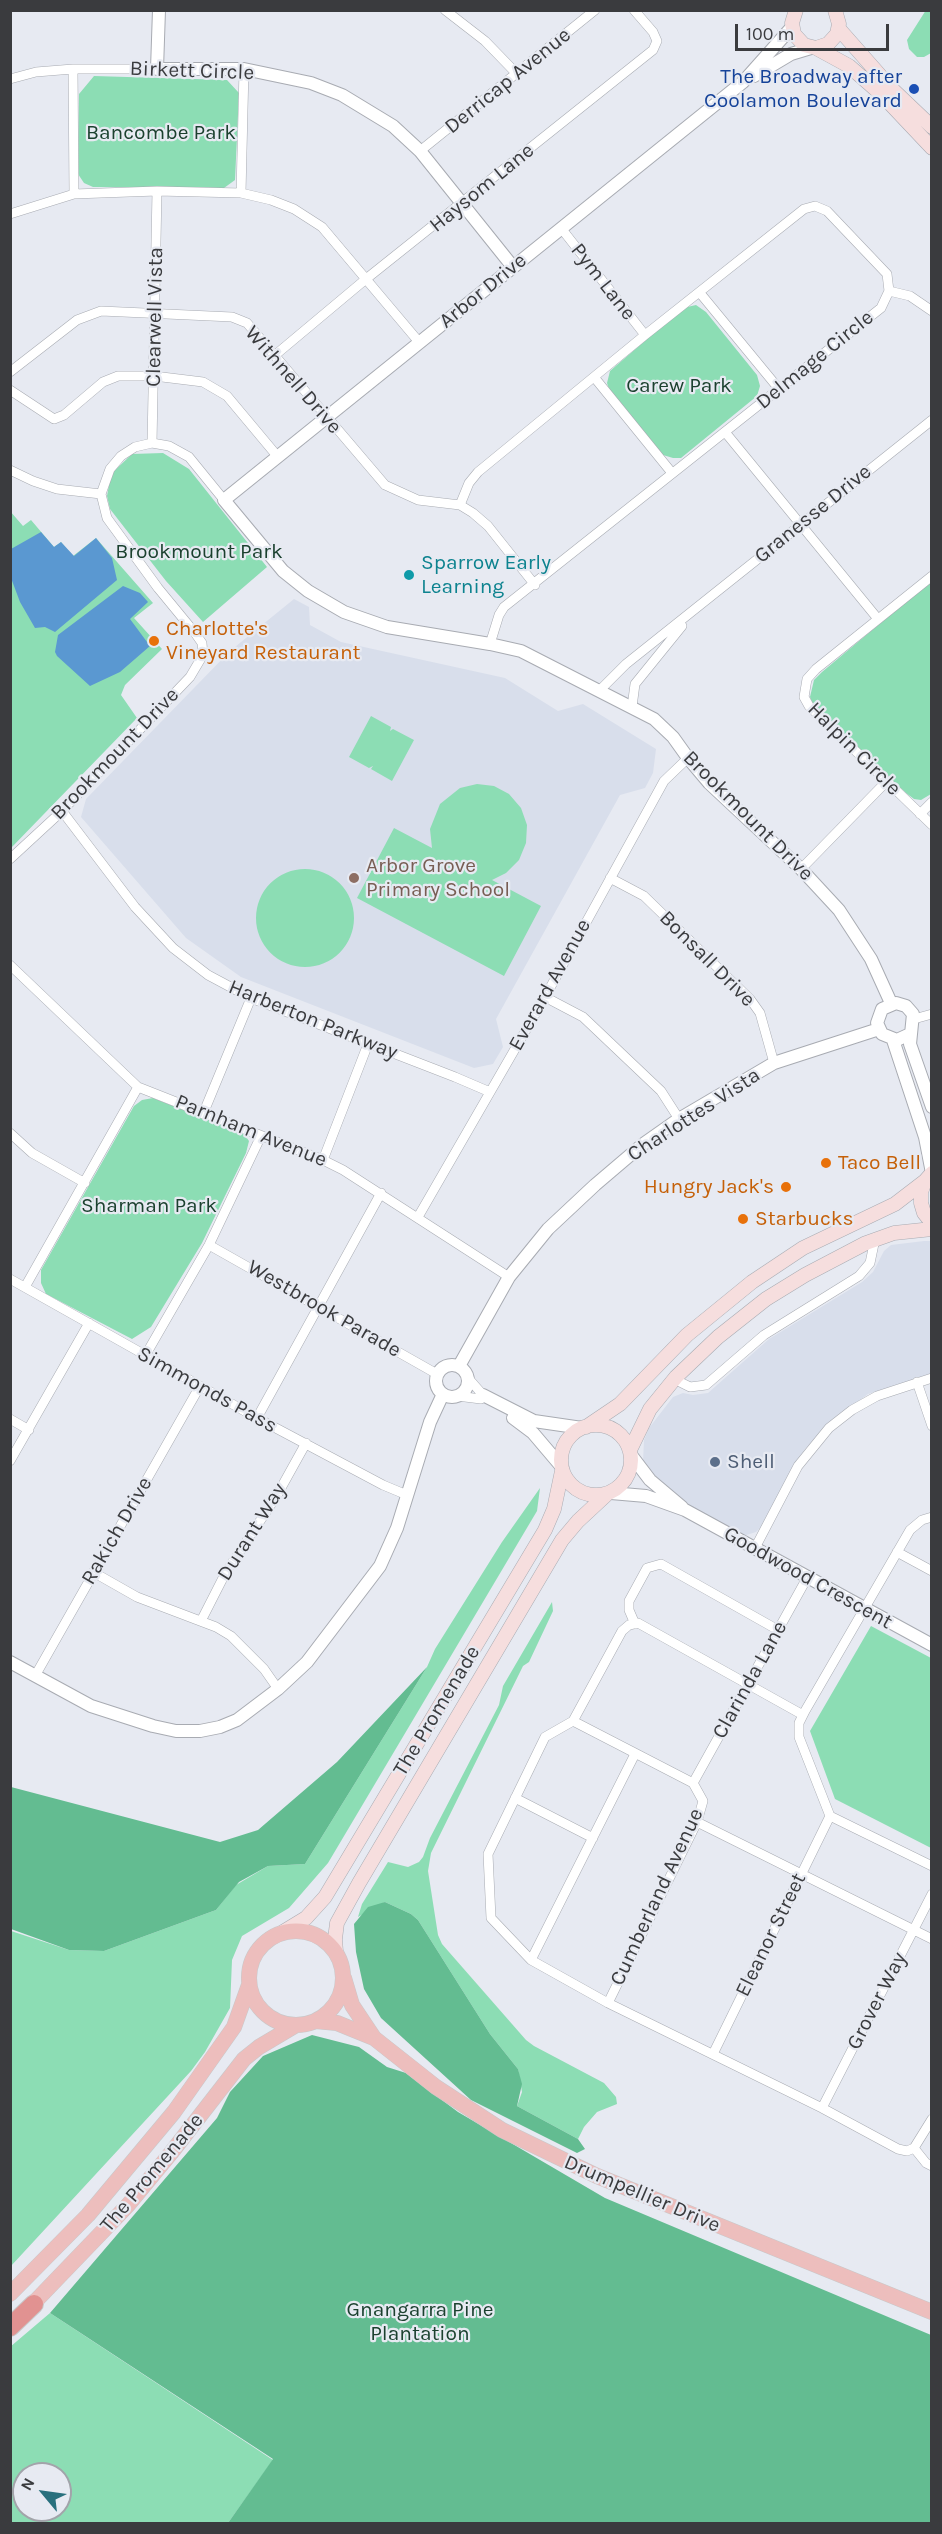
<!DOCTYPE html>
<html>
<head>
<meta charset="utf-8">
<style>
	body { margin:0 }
	#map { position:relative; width:942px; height:2534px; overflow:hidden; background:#e7eaf2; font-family:Karla,sans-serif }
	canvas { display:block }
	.frame { position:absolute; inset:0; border:12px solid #3a3b3e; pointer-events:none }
	.north { position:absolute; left:12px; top:2462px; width:60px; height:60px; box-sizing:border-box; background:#e7eaf2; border:2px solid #a2a4aa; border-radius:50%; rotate:299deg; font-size:16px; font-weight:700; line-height:24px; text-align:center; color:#3a3b3e }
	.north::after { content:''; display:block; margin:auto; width:21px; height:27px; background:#29707d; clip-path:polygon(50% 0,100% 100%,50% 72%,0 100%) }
	.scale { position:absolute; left:735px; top:24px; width:154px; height:27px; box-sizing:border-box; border:3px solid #3a3b3e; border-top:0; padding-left:8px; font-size:18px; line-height:21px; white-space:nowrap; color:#3a3b3e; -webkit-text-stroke:4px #e7eaf2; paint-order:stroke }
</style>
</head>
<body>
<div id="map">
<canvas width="942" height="2534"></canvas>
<div class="frame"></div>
<div class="north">N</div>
<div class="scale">100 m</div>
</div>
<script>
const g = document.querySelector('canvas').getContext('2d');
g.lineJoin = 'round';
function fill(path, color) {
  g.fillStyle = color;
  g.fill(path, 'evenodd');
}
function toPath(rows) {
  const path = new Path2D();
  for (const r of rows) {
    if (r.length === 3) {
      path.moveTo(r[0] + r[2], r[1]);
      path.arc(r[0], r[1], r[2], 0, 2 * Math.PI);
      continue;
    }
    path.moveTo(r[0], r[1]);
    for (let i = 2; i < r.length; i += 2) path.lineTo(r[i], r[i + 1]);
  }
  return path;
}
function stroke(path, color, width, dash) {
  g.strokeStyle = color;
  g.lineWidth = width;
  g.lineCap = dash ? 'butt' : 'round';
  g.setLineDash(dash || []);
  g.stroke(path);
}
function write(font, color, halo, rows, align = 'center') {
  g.font = font + ' Karla,sans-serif';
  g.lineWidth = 4.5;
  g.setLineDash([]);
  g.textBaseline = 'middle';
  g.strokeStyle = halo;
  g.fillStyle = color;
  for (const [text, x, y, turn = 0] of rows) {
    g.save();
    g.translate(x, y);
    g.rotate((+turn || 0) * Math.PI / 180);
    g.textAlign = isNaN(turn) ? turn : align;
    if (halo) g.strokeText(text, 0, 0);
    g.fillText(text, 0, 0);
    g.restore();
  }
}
fill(toPath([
	[294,599,309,607,310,625,341,642,505,678,558,711,583,704,656,749,653,773,645,788,620,795,496,1019,503,1047,493,1064,474,1068,241,977,186,938,81,817,86,799,230,651],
	[924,1241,931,1241,931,1374,868,1394,831,1422,805,1449,791,1470,762,1526,756,1532,743,1536,684,1504,655,1479,643,1462,644,1440,649,1428,673,1397,683,1393,693,1395,708,1393,769,1339,862,1282,873,1272,884,1251,891,1245]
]), '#d8deeb');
fill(toPath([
	[926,10,931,11,931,53,924,57,917,57,909,49,907,40],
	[94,76,227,80,239,93,235,180,224,188,93,187,84,183,78,174,79,94],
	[696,305,706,312,757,375,760,386,757,396,681,458,673,458,663,455,610,392,607,383,610,371,683,308],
	[163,453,189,469,267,567,203,622,166,581,110,509,107,496,111,474,132,454],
	[10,511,23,526,31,520,54,547,61,542,73,556,96,538,153,603,134,618,162,649,125,685,121,695,137,718,11,848],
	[931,581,931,794,921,800,914,799,906,793,814,707,810,697,814,680,822,672],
	[371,716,391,727,390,731,393,729,414,740,392,781,371,769,373,766,369,768,349,757],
	[477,784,494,786,509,794,521,808,527,825,526,843,519,860,506,873,492,880,541,906,504,976,357,898,394,828,432,848,430,829,440,804,460,788],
	[305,918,49],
	[153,1098,244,1134,249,1141,246,1153,202,1243,151,1327,132,1339,46,1294,41,1283,41,1270,134,1106,142,1100],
	[540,1488,537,1511,328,1863,289,1908,242,1936,232,1960,230,2008,205,2052,191,2071,11,2266,11,1931,69,1950,104,1951,216,1910,236,1885,268,1866,305,1864,427,1667,435,1649,502,1542],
	[552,1602,553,1611,529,1662,523,1666,431,1853,428,1871,438,1935,442,1944,526,2040,534,2046,604,2083,616,2097,617,2104,597,2112,584,2127,578,2139,517,2106,522,2092,518,2069,490,2034,418,1920,411,1914,385,1902,358,1917,362,1904,388,1862,408,1867,419,1862,423,1857,430,1838,499,1705,503,1686],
	[871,1626,931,1658,931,1848,835,1799,810,1731],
	[50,2313,273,2460,228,2523,11,2523,10,2347],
	[24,2474,60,2474,60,2510,24,2510]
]), '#8cddb4');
fill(toPath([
	[427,1667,305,1864,268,1866,239,1882,216,1910,104,1951,69,1950,11,1929,11,1787,220,1842,258,1830,337,1762],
	[385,1902,411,1914,418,1920,490,2034,518,2069,522,2084,517,2106,578,2139,585,2149,577,2153,471,2100,381,2018,364,1989,356,1952,354,1924,368,1907],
	[312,2035,359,2047,387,2067,406,2073,458,2112,605,2198,931,2335,931,2523,228,2523,273,2459,50,2313,217,2118,230,2092,263,2056]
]), '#63bc91');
fill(toPath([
	[41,532,54,547,61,542,74,556,96,538,112,558,117,580,55,632,45,627,35,628,20,602,11,578,11,549],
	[123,586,140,593,148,602,130,619,150,646,120,672,90,686,57,656,55,652,58,635]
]), '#5a98d1');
const minor = toPath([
	[445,10,485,41,517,74],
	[73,69,74,194],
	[10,79,36,72,73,69,157,69],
	[420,151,595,10],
	[241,193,244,69],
	[10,214,74,194,157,191,241,193,271,200,294,209,322,227,419,342],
	[561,228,645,335],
	[889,291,910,296,932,311],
	[700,293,779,389],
	[274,356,366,279,653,50,657,41,653,32,634,10],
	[10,372,77,320,101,311,232,317,247,323,385,485,418,500,460,505,473,513,488,526,535,585],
	[594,377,672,473],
	[10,390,54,419,64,415,103,382,118,376,154,376,203,382,227,396,278,457],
	[725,432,878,619],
	[152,443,157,191],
	[10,470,33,481,57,489,101,494],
	[460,505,469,483,478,472,645,335,804,209,815,206,827,211,887,274,889,291,881,308,504,607,499,615,490,644],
	[932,576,816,669,807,679,804,697,809,706,932,825],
	[599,691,626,664,932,420],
	[632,707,635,684,682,626],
	[62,811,135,907,173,948,208,975,251,998,455,1077,490,1092],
	[920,814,932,802],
	[10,859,62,811,190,677,203,655,202,643,195,633,158,588,107,518,101,494,110,469,121,456,135,447,152,443,169,446,189,457,224,500],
	[801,869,886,782],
	[610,878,644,896,750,999,760,1013,774,1063],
	[10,965,138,1087,323,1160,343,1170,509,1277],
	[545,997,583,1017,661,1091,679,1119],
	[914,1019,932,1014],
	[203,1114,251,998],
	[10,1133,32,1153,85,1183],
	[323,1160,368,1044],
	[418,1217,545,997,664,781,688,758],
	[209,1245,437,1374],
	[10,1279,257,1418,383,1485,407,1495],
	[25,1287,138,1087],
	[145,1356,209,1245,261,1136],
	[468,1378,483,1395],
	[674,1379,690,1387,706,1385,764,1335,859,1276,870,1263,875,1239],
	[917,1382,932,1426],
	[457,1396,481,1399],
	[257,1418,381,1193],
	[10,1419,29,1430],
	[10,1461,89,1323],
	[932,1517,922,1520,910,1530,805,1711,799,1723,799,1737,830,1816,932,1866],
	[755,1548,798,1466,829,1428,852,1410,877,1396,932,1378],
	[897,1552,932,1571],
	[93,1572,137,1597,216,1627,231,1636,264,1669,278,1689],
	[201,1621,226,1572,276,1497,306,1443],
	[635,1624,629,1610,629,1601,647,1568,661,1564,778,1630],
	[35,1676,200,1386],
	[803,1715,638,1623,629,1625,622,1631,573,1721,545,1737,488,1854,491,1918,531,1960,608,2003,822,2108,898,2149,907,2151,914,2148,932,2119],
	[573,1721,693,1783,703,1801,697,1822,608,2003],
	[693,1783,807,1578],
	[515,1798,593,1838],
	[697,1822,932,1939],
	[531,1960,635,1754],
	[713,2054,830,1816],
	[822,2108,932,1894],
	[914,2148,926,2163,932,2166]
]);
const tertiary = toPath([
	[159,10,157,69,244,69,311,83,342,95,393,126,420,151,513,267],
	[792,27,743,82,224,500,283,571,308,591,344,612,387,627,490,644,521,651,654,719,673,737,688,758,709,783,801,869,839,910,871,959,891,1003],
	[754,76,791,54,811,48],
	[910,1034,897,1040,882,1034,877,1023,882,1009,896,1003,906,1006,913,1014,910,1044,932,1107],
	[893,1040,925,1137,932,1173],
	[452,1381,16],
	[459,1366,509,1277,548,1229,595,1185,642,1145,679,1119,774,1063,879,1029],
	[483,1395,534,1421,582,1428],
	[513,1418,533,1433,561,1466],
	[631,1455,650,1480,682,1507],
	[611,1493,646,1496,685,1510,932,1645],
	[10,1662,91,1706,153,1726,176,1731,200,1731,220,1727,237,1720,278,1689,307,1662,380,1566,397,1528,430,1422,443,1394]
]);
const secondary = toPath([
	[796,10,792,23,794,34,804,45,816,48,828,44,837,34,839,24,835,10],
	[839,29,891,88,932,127],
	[816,48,849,66,881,94,932,148],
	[932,1173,925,1181,921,1192,921,1203,924,1213,932,1223],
	[596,1460,35],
	[586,1427,620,1404,687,1335,752,1282,803,1248,895,1204,925,1181],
	[630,1450,650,1409,676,1377,718,1337,766,1299,805,1275,866,1243,894,1233,932,1229],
	[283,1932,306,1918,325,1897,545,1530,554,1509,562,1471],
	[336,1952,335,1939,337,1923,359,1883,562,1540,578,1521,606,1495]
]);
const primary = toPath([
	[296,1978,47],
	[344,1978,352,2005,374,2038,436,2087,502,2130,597,2176,932,2312],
	[316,2021,337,2023,374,2038],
	[10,2294,88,2215,174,2112,234,2027,249,1985],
	[26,2311,128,2205,171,2153,244,2059,259,2047,296,2025]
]);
const motorway = toPath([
	[10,2327,34,2304]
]);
stroke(minor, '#a8abb2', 10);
stroke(tertiary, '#a8abb2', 14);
stroke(secondary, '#a8abb2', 15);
stroke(primary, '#c8c8c9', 16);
stroke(motorway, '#c8c8c9', 20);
stroke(minor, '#fff', 9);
stroke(tertiary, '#fff', 12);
stroke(secondary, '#f6dede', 14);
stroke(primary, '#edbebd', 15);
stroke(motorway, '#e19291', 18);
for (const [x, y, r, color] of [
	[914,89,6,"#1a4fb4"],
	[409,575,6,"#0f9aa8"],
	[154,641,6,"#e8710a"],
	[354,878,6,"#8d6e63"],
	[826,1163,6,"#e8710a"],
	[786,1187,6,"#e8710a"],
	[743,1219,6,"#e8710a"],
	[715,1462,6,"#5c6f8a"]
]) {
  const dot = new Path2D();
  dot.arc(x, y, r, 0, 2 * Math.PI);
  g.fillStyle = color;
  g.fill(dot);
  stroke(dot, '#e7eaf2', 2);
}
write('21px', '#3a3b3e', '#e7eaf2', [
	["Birkett Circle",192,71,2],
	["Derricap Avenue",508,81,-39],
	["Haysom Lane",482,188,-39],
	["Pym Lane",603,282,52],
	["Arbor Drive",483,291,-39],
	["Clearwell Vista",155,317,-89],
	["Delmage Circle",815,360,-39],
	["Withnell Drive",293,380,49],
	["Granesse Drive",813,514,-39],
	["Halpin Circle",854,749,45],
	["Brookmount Drive",115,754,-46],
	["Brookmount Drive",748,816,45],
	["Bonsall Drive",707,959,45],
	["Everard Avenue",550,985,-61],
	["Harberton Parkway",313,1020,22],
	["Charlottes Vista",694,1115,-33],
	["Parnham Avenue",251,1131,22],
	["Westbrook Parade",324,1309,30],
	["Simmonds Pass",207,1390,29],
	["Rakich Drive",117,1531,-60],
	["Durant Way",252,1532,-58],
	["Goodwood Crescent",808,1578,29],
	["Clarinda Lane",750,1680,-61],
	["The Promenade",437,1711,-59],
	["Cumberland Avenue",657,1897,-65],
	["Eleanor Street",771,1935,-64],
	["Grover Way",877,2001,-63],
	["The Promenade",152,2173,-50],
	["Drumpellier Drive",642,2194,23]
]);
write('21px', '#164399', '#e7eaf2', [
	["The Broadway after",902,77],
	["Coolamon Boulevard",902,101]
], 'right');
write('21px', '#1b412f', '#e7eaf2', [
	["Bancombe Park",161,133],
	["Carew Park",679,386],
	["Brookmount Park",199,552],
	["Sharman Park",149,1206],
	["Gnangarra Pine",420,2310],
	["Plantation",420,2334]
]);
write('21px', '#0d838f', '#e7eaf2', [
	["Sparrow Early",421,563],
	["Learning",421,587]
], 'left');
write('21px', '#c56008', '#e7eaf2', [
	["Charlotte's",166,629],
	["Vineyard Restaurant",166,653],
	["Taco Bell",838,1163],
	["Hungry Jack's",774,1187,"right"],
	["Starbucks",755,1219]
], 'left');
write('21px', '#785e54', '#e7eaf2', [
	["Arbor Grove",366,866],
	["Primary School",366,890]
], 'left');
write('21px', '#4e5e75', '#e7eaf2', [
	["Shell",727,1462]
], 'left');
</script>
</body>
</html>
